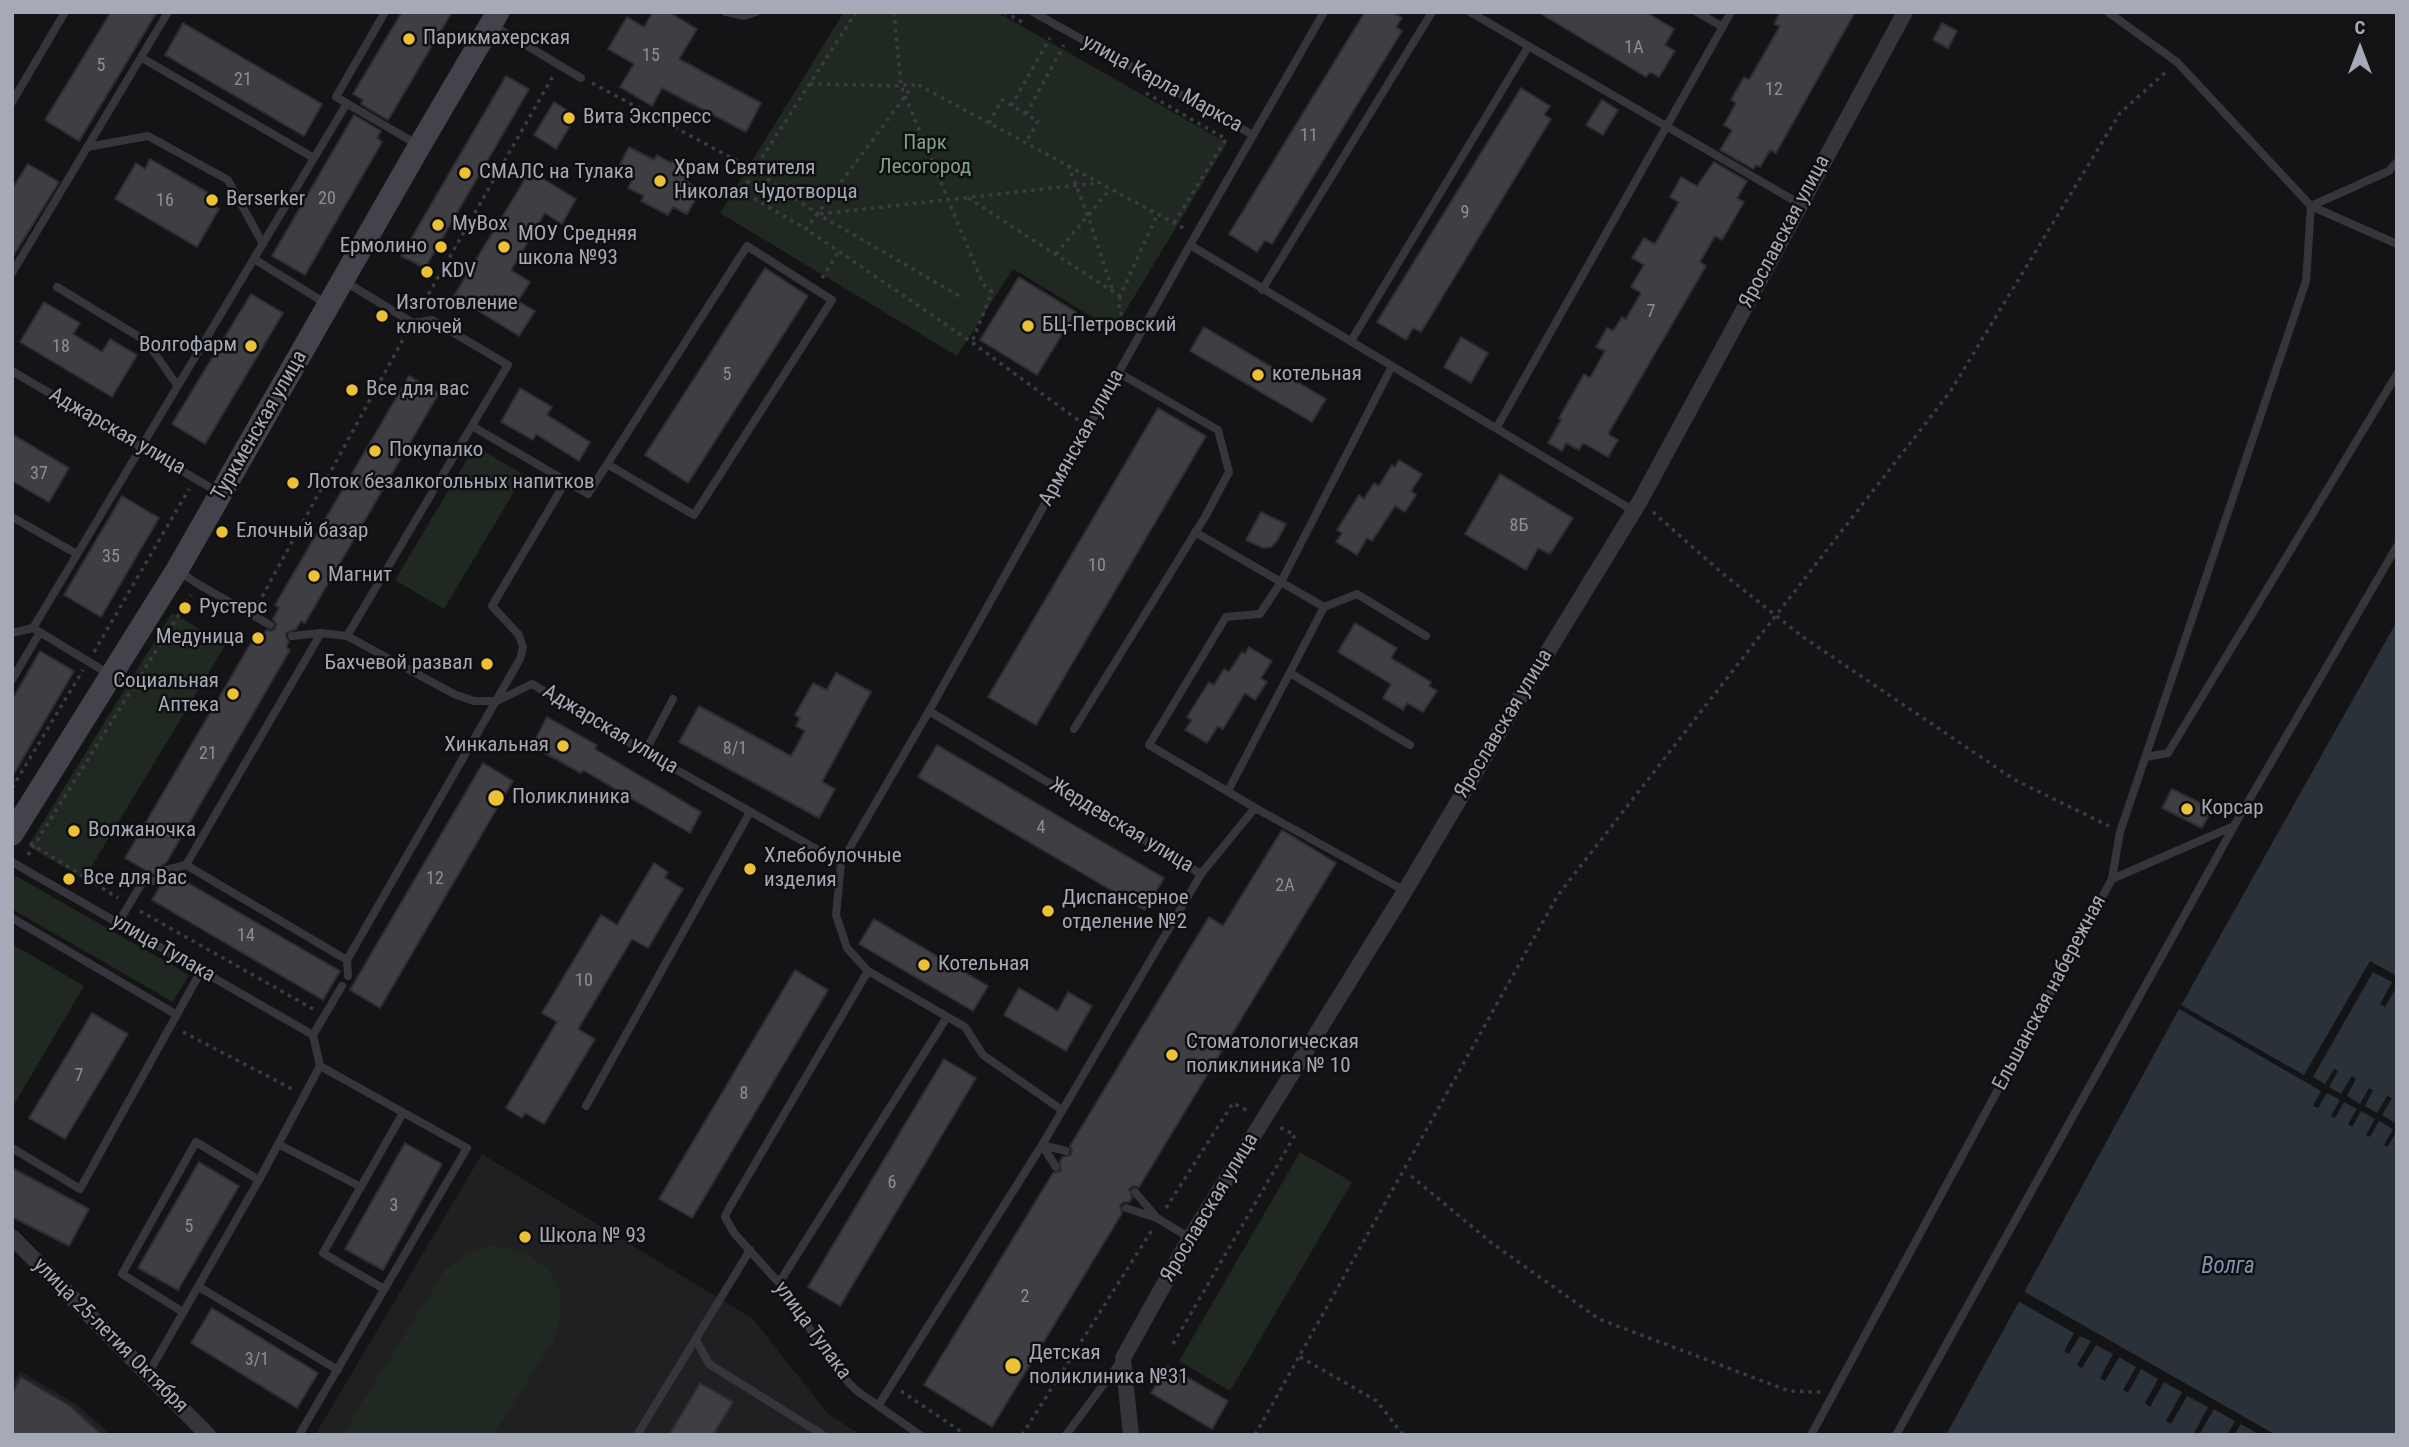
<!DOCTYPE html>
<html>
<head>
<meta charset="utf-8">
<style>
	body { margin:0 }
	#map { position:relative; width:2409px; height:1447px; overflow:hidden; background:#141416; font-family:"Roboto Condensed",sans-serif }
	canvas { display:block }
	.frame { position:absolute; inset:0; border:14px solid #a6a9b6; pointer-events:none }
	.north { position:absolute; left:2325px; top:14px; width:70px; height:70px; -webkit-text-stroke:5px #0f0f11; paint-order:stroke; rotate:0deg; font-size:19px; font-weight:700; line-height:28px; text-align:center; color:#a6a9b6 }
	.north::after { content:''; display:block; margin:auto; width:24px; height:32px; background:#a6a9b6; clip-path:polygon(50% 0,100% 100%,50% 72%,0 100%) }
</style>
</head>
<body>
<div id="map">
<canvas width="2409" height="1447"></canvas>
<div class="frame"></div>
<div class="north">С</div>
</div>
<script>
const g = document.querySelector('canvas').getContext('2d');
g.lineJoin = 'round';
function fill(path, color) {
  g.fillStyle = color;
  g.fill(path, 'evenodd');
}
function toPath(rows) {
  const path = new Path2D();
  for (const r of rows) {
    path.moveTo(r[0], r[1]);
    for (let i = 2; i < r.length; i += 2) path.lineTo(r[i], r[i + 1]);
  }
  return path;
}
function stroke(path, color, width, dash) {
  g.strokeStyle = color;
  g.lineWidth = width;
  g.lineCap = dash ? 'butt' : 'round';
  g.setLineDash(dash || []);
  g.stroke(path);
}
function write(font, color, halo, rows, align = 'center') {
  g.font = font + ' "Roboto Condensed",sans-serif';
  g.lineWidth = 5;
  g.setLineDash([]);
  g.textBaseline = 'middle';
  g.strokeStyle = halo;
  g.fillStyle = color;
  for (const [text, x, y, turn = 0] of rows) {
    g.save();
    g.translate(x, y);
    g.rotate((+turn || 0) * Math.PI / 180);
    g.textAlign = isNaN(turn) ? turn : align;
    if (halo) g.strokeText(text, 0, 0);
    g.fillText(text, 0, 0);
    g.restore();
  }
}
fill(toPath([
	[482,1154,753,1319,828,1414,861,1435,315,1435],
	[20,1371,79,1406,111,1435,12,1435,12,1384]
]), '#202023');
fill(toPath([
	[844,12,997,12,1227,143,1114,330,1013,269,957,356,720,213],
	[475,446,524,475,444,609,395,580],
	[172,613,226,644,84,879,28,846],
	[16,876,189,975,173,1002,12,909,12,883],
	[12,944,84,986,12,1108],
	[1300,1152,1352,1182,1230,1391,1179,1361],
	[491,1245,524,1252,549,1270,560,1290,561,1316,553,1341,493,1435,342,1435,445,1270,467,1253]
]), '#202822');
fill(toPath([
	[2397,621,2397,1435,1946,1435,2179,1009]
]), '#2b3139');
fill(toPath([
	[2370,961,2397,976,2397,986,2385,1007,2380,1004,2392,982,2373,972,2313,1077,2325,1084,2334,1069,2338,1071,2329,1087,2341,1094,2352,1076,2356,1079,2347,1096,2360,1104,2369,1088,2373,1090,2365,1106,2377,1113,2387,1096,2392,1098,2382,1115,2395,1123,2397,1121,2397,1131,2387,1147,2384,1145,2393,1129,2379,1121,2370,1137,2366,1135,2375,1119,2361,1111,2352,1127,2348,1124,2357,1109,2344,1102,2335,1118,2331,1116,2340,1100,2327,1093,2318,1108,2313,1106,2321,1091,2179,1009,2181,1005,2304,1075],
	[2023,1291,2276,1435,2260,1435,2241,1424,2234,1435,2227,1435,2235,1421,2214,1409,2199,1435,2193,1435,2208,1407,2187,1396,2171,1424,2166,1421,2182,1392,2164,1382,2150,1407,2145,1403,2158,1379,2141,1369,2128,1393,2123,1390,2136,1367,2119,1357,2105,1381,2100,1378,2113,1354,2096,1345,2082,1368,2077,1365,2091,1341,2080,1336,2069,1354,2064,1351,2074,1333,2018,1301]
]), '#141416');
const building = toPath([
	[111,12,157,12,79,141,45,120,111,12],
	[402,12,452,12,388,120,361,104,363,100,353,94,402,12],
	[653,12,669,12,697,29,679,59,761,103,746,132,662,88,652,106,620,87,634,64,608,49,627,17,644,27,653,12],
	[1365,12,1392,12,1402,18,1396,27,1402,31,1272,244,1265,240,1257,252,1229,234,1365,12],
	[1538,12,1646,12,1674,29,1665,45,1675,51,1659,77,1650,72,1646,77,1538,12],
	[1780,12,1855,12,1776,153,1770,150,1760,167,1756,165,1753,169,1720,150,1732,130,1724,125,1736,103,1731,100,1744,77,1749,80,1780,26,1774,24,1780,12],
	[183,23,322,104,304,136,165,55,183,23],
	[1942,23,1957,31,1948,48,1933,40,1942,23],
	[506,76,529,89,425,268,401,256,506,76],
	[1521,88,1550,106,1544,115,1551,119,1421,332,1413,328,1406,340,1377,322,1521,88],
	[1602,100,1618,110,1603,135,1586,125,1602,100],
	[554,102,576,116,556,149,534,135,554,102],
	[354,115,381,131,377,138,382,142,305,275,272,256,354,115],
	[629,147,654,160,657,155,671,163,672,161,693,172,687,182,701,190,687,214,673,207,668,215,641,201,644,196,628,188,633,179,617,170,629,147],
	[150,159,214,196,209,204,219,209,197,247,115,199,136,163,145,169,150,159],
	[1714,162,1747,181,1737,198,1744,202,1722,240,1715,236,1700,262,1706,266,1608,434,1618,440,1608,457,1583,443,1579,450,1566,443,1562,451,1548,443,1561,420,1559,418,1584,374,1590,378,1605,351,1596,347,1607,328,1613,331,1622,317,1626,319,1641,293,1631,287,1644,265,1632,258,1644,238,1655,244,1679,202,1670,197,1681,177,1697,186,1714,162],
	[28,164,59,182,12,258,12,189,28,164],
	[530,171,576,199,562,224,545,213,511,270,530,282,518,301,535,311,519,336,454,296,530,171],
	[765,268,808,296,688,483,645,455,765,268],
	[1019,277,1076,312,1037,375,980,340,1019,277],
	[251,294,283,313,205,444,172,424,251,294],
	[44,302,80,323,73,334,102,352,110,339,137,355,112,397,20,342,44,302],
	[1204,327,1326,399,1312,422,1190,351,1204,327],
	[1461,337,1488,353,1471,383,1444,367,1461,337],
	[409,376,439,393,305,623,301,621,296,629,286,633,286,637,289,642,286,647,290,650,166,863,161,866,160,873,152,874,125,858,258,631,264,634,266,630,271,631,275,629,276,624,273,619,279,608,275,605,409,376],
	[520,388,552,407,547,415,590,442,579,461,536,434,533,440,501,422,520,388],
	[1158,408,1206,436,1036,725,988,697,1158,408],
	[12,434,69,468,49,502,12,481,12,434],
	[1399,460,1422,474,1411,491,1416,495,1405,512,1395,506,1372,541,1367,538,1357,555,1336,542,1342,533,1337,530,1359,495,1364,499,1374,483,1379,486,1392,465,1395,467,1399,460],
	[1500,474,1573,518,1550,554,1538,548,1526,570,1465,534,1500,474],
	[122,496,159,518,101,617,64,595,122,496],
	[1261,512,1286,524,1277,541,1271,547,1263,548,1246,540,1261,512],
	[1355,623,1397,648,1391,658,1431,682,1429,686,1437,691,1423,712,1407,703,1403,710,1383,698,1391,684,1338,652,1355,623],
	[1249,647,1272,661,1261,678,1267,682,1255,700,1245,693,1223,729,1218,726,1207,743,1185,730,1192,720,1187,717,1209,682,1214,685,1224,669,1229,672,1242,652,1245,654,1249,647],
	[40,651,74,671,12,777,12,700,40,651],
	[836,673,871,692,822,782,835,789,819,818,679,742,699,706,791,756,805,731,796,726,800,718,795,715,813,683,827,690,836,673],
	[547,717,597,745,595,749,701,812,690,833,583,770,581,773,532,746,547,717],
	[937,745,1164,878,1145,910,918,777,937,745],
	[483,763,513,781,380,1008,350,990,483,763],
	[2172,789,2212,809,2202,828,2162,808,2172,789],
	[1282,830,1336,863,1139,1187,1133,1186,1129,1189,1132,1198,1129,1202,1124,1202,1120,1205,1122,1213,992,1427,924,1385,1053,1173,1061,1171,1060,1161,1063,1157,1071,1155,1072,1150,1070,1146,1209,917,1223,926,1282,830],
	[654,863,668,872,665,878,683,889,648,948,632,939,578,1029,595,1039,544,1124,525,1113,522,1118,506,1108,557,1022,542,1013,601,915,617,925,654,863],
	[174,875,340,971,323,1000,152,900,160,886,167,882,167,876,174,875],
	[874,919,988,986,973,1011,859,944,874,919],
	[795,970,828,990,692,1218,659,1199,795,970],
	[1019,988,1058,1011,1068,992,1092,1006,1066,1051,1004,1015,1019,988],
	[92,1013,128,1034,65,1139,29,1118,92,1013],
	[944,1059,976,1078,840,1306,808,1287,944,1059],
	[405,1143,442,1164,383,1270,345,1249,405,1143],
	[199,1162,239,1186,178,1290,138,1268,199,1162],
	[12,1168,89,1209,69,1246,12,1217,12,1168],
	[212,1308,318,1373,297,1408,191,1343,212,1308],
	[1168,1366,1228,1401,1212,1429,1151,1393,1168,1366],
	[21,1377,70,1406,102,1435,12,1435,12,1394,21,1377],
	[700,1383,733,1402,713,1435,669,1435,700,1383]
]);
fill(building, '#3e3e43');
stroke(building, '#2e2e32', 2);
stroke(toPath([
	[856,12,754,170,818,214,961,297],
	[894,12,901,86,983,284,992,292,972,342],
	[1004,12,1024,23],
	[592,83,754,170,743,192,806,229],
	[810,84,901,86,912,83],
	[1146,93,1226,139,1174,223],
	[1011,106,1050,38],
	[1026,114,1064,45],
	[989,123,1002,100,1038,121,1026,142],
	[1068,165,1088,216,1112,289],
	[968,198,1120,296,1158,213],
	[820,214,1097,183],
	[1056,254,1110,189],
	[822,278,839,251],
	[1120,296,1119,312,1132,322],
	[420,309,553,76],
	[1078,420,970,341,806,229,915,83,1185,229],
	[1653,512,1722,573,1803,637,2015,780,2109,826],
	[258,604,406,334],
	[94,652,189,489],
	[12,788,83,670],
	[30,843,118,898],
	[28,855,191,595],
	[140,911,313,1009],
	[183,1032,294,1090],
	[1411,1176,1493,1244,1599,1319,1789,1391,1820,1392],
	[1166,1208,1233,1103,1248,1111],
	[1173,1344,1295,1135,1277,1126],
	[1300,1357,1377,1401,1403,1435],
	[901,1391,966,1435],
	[1022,1435,1152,1230],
	[1255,1435,1558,895,1950,392,2120,113,2167,71]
]), '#3b3c42', 3.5, [3.5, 5]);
stroke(toPath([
	[385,12,336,97,418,145],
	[726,12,744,16,756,12],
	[1033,12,1253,135],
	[1470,12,1800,204],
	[1697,12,1723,27],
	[2108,12,2177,62,2311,206,2397,244],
	[494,26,581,78],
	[142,58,314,158],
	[12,102,65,12],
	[87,147,148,136,228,180,263,244],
	[2311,206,2389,171,2397,162],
	[1190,245,1634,511],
	[254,259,325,303],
	[12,273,168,12],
	[344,281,413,323,432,320,508,365,347,636],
	[57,287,146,341,177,385],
	[1262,290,1432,12],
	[1351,341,1528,47],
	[1392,366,1281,582,1324,607,1357,594,1426,636],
	[12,371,218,492],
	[472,426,588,494,747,246,832,300,694,515,607,464],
	[1497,427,1731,12],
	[12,517,77,554],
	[1195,532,1281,582,1260,614,1226,617,1149,745,1259,810],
	[180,572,198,584,270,625],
	[12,633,33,628],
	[321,633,186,865,347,960],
	[292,636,321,633,347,636,454,694,474,701,497,701,532,684,645,752,841,863],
	[1290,673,1410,745],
	[109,674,33,628,347,103],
	[12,680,40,632],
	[929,711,1201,874,1254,809,1259,810,1405,891],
	[1074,729,1205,517,1229,472,1218,430,1119,373],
	[645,752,673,699],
	[2146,757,2168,753,2397,374],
	[1228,791,1324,607],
	[12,862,313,1035],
	[166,870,186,865],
	[2112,879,2120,832,2306,281,2311,206],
	[12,918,177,1015],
	[118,923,142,883,161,879],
	[868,971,728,1210,725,1217,734,1233,779,1283,841,1375,857,1391,920,1435],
	[348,976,347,960,520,659,523,647,519,635,492,606,566,481],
	[586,1106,750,812],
	[1062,1110,983,1055,965,1027,868,971,847,948,836,915,841,863,929,711,1190,245,1324,12],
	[278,1144,361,1187],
	[1042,1145,1056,1167],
	[1042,1145,1066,1151],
	[12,1148,80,1189,201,971],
	[1135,1192,1157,1218,1190,1238],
	[1126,1208,1157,1218],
	[779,1283,947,1017],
	[199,1287,338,1370],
	[384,1289,323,1253,403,1113],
	[183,1312,122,1274,196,1142,259,1180],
	[696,1340,709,1364,823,1435],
	[148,1374,259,1180,320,1066,313,1035,342,986],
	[878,1406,1042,1145,1201,874],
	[299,1435,467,1148,320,1066],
	[637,1435,750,1250],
	[1066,1435,1121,1361],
	[1811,1435,2112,879,2234,826,2397,546],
	[1896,1435,2234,826]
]), '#35353b', 8);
stroke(toPath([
	[12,1237,208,1435],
	[1131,1435,1123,1358,1190,1238,1405,891,1520,697,1640,501,1905,12]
]), '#35353b', 16);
stroke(toPath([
	[12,834,177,570,420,145,498,12]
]), '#43444b', 23);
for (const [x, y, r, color] of [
	[409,39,7,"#ecc136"],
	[569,118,7,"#ecc136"],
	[465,173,7,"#ecc136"],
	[660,181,7,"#ecc136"],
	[212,200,7,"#ecc136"],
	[438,225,7,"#ecc136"],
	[441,247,7,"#ecc136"],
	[504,247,7,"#ecc136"],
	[427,272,7,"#ecc136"],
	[382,316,7,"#ecc136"],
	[1028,326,7,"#ecc136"],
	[251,346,7,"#ecc136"],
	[1258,375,7,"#ecc136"],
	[352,390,7,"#ecc136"],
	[375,451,7,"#ecc136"],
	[293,483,7,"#ecc136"],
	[222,532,7,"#ecc136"],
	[314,576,7,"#ecc136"],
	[185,608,7,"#ecc136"],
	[258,638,7,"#ecc136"],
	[487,664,7,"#ecc136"],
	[233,694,7,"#ecc136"],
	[563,746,7,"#ecc136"],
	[496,798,9,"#ecc136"],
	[2187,809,7,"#ecc136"],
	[74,831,7,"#ecc136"],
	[750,869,7,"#ecc136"],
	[69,879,7,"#ecc136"],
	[1048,911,7,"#ecc136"],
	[924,965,7,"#ecc136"],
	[1172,1055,7,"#ecc136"],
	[525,1237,7,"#ecc136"],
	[1013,1366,9,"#ecc136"]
]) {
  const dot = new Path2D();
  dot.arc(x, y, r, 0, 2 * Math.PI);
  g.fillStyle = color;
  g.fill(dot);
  stroke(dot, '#0f0f11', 2.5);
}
write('18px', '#8c8e99', null, [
	["1А",1634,48],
	["15",651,56],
	["5",101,66],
	["21",243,80],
	["12",1774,90],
	["11",1309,136],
	["20",327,199],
	["16",165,201],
	["9",1465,213],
	["7",1651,312],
	["18",61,347],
	["5",727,375],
	["37",39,474],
	["8Б",1519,526],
	["35",111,557],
	["10",1097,566],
	["8/1",735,749],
	["21",208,754],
	["4",1041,828],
	["12",435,879],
	["2А",1285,886],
	["14",246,936],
	["10",584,981],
	["7",79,1076],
	["8",744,1094],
	["6",892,1183],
	["3",394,1206],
	["5",189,1227],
	["2",1025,1297],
	["3/1",257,1360]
]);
write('21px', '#a6a9b6', '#0f0f11', [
	["Парикмахерская",423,39],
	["Вита Экспресс",583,118],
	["Храм Святителя",674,169],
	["Николая Чудотворца",674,193],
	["СМАЛС на Тулака",479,173],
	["Berserker",226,200],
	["MyBox",452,225],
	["МОУ Средняя",518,235],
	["школа №93",518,259],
	["Ермолино",427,247,"right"],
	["KDV",441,272],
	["Изготовление",396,304],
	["ключей",396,328],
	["БЦ-Петровский",1042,326],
	["Волгофарм",237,346,"right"],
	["котельная",1272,375],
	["Все для вас",366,390],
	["Покупалко",389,451],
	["Лоток безалкогольных напитков",307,483],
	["Елочный базар",236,532],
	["Магнит",328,576],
	["Рустерс",199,608],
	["Медуница",244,638,"right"],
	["Бахчевой развал",473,664,"right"],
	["Социальная",219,682,"right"],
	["Аптека",219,706,"right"],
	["Хинкальная",549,746,"right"],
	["Поликлиника",512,798],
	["Корсар",2201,809],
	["Волжаночка",88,831],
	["Хлебобулочные",764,857],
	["изделия",764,881],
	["Все для Вас",83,879],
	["Диспансерное",1062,899],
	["отделение №2",1062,923],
	["Котельная",938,965],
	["Стоматологическая",1186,1043],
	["поликлиника № 10",1186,1067],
	["Школа № 93",539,1237],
	["Детская",1029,1354],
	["поликлиника №31",1029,1378]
], 'left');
write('21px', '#a6a9b6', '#0f0f11', [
	["улица Карла Маркса",1162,84,29],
	["Ярославская улица",1785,232,-62],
	["Туркменская улица",260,426,-60],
	["Аджарская улица",117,432,30],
	["Армянская улица",1082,438,-61],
	["Ярославская улица",1504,724,-59],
	["Аджарская улица",610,730,31],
	["Жердевская улица",1121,826,31],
	["улица Тулака",163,949,30],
	["Ельшанская набережная",2050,993,-62],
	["Ярославская улица",1210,1208,-59],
	["улица Тулака",812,1331,54],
	["улица 25-летия Октября",110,1336,45]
]);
write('21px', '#7ea083', '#0f0f11', [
	["Парк",925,144],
	["Лесогород",925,168]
]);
write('italic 23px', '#7e93b0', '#0f0f11', [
	["Волга",2228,1267]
]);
</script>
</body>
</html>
